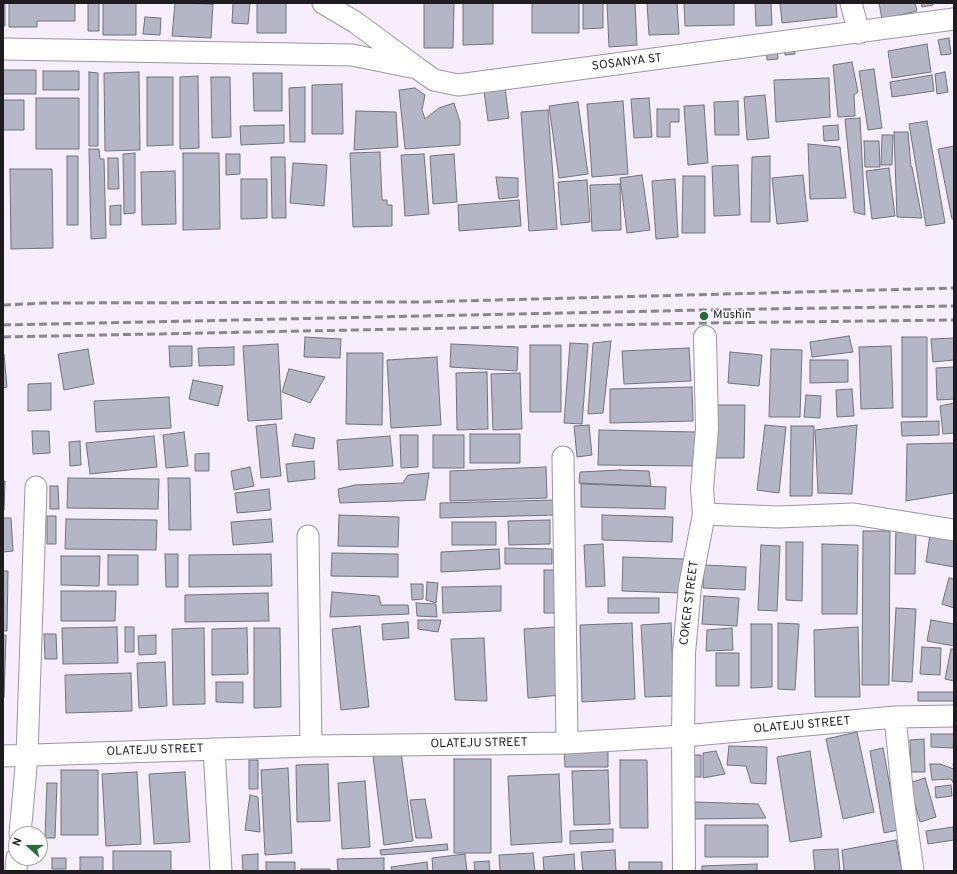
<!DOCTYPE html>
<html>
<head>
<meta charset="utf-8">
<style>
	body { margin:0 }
	#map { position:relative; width:957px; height:874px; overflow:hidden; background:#f6eefc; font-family:Overpass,sans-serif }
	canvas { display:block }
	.frame { position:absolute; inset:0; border:4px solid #1f1c21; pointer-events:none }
	.north { position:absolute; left:8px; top:826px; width:40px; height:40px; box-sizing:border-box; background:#fff; border:1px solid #a5a4a6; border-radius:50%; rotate:291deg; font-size:11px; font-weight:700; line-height:16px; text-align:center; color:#1f1c21 }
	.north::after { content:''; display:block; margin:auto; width:14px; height:18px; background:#296c37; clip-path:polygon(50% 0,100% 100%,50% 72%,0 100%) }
</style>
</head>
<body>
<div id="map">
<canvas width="957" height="874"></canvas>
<div class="frame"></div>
<div class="north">N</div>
</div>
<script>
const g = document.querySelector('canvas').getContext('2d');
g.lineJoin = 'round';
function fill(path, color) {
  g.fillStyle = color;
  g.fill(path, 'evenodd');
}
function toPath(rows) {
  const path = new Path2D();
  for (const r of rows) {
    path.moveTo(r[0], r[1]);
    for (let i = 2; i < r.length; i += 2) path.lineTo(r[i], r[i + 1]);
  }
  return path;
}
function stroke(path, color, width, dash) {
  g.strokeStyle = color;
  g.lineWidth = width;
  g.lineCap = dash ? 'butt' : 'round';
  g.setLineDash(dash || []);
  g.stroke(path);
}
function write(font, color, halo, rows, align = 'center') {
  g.font = font + ' Overpass,sans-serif';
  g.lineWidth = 3;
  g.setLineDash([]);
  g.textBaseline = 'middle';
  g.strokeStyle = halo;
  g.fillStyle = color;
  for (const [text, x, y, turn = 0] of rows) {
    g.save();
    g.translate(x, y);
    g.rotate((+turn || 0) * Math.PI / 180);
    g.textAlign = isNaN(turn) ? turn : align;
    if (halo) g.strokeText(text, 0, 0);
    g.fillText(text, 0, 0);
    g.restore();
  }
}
const building = toPath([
	[3,3,5,3,5,26,3,26,3,3],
	[9,3,75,3,75,21,37,21,37,27,9,27,9,3],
	[88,3,99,3,99,31,88,31,88,3],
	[103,3,136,3,136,35,103,35,103,3],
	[175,3,213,4,211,38,172,36,175,3],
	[233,3,250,3,248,24,232,23,233,3],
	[257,3,286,3,286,33,257,33,257,3],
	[424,3,454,3,453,48,424,48,424,3],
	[463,3,493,3,493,44,463,45,463,3],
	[532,3,579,3,579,33,532,33,532,3],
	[583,3,603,3,603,28,583,29,583,3],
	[607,3,635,3,637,45,609,47,607,3],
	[647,3,677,3,679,34,649,35,647,3],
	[684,3,734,3,734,25,685,26,684,3],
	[755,3,771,3,772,25,756,26,755,3],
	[780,3,836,3,837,17,782,23,780,3],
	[879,3,915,3,917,11,882,19,879,3],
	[921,3,932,3,933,5,922,7,921,3],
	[145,17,161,18,160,35,143,34,145,17],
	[949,38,951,54,941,55,938,40,949,38],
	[927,44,931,72,892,78,888,51,927,44],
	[784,45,794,45,795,54,785,55,784,45],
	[777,48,778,59,767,60,766,49,777,48],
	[852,62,858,92,854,95,855,116,838,117,833,65,852,62],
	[874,69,882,128,868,130,859,71,874,69],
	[3,70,36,70,36,94,3,94,3,70],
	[43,71,79,71,79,90,43,90,43,71],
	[89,72,98,73,98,146,89,146,89,72],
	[139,72,140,150,105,151,104,73,139,72],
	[945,72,948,92,937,94,935,74,945,72],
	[253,73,282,73,282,111,254,111,253,73],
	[932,75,934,91,892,97,890,82,932,75],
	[198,76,199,148,180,149,180,77,198,76],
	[147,77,173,77,173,145,147,146,147,77],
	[211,77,230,77,231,137,212,138,211,77],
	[829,78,830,117,776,122,774,80,829,78],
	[342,84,343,134,312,134,312,85,342,84],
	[305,87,305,142,290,142,289,88,305,87],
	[415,88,425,95,422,110,425,119,439,108,454,103,460,122,460,145,405,149,399,90,415,88],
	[505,88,509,118,488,121,484,91,505,88],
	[765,95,769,138,747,140,744,97,765,95],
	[36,98,79,98,79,149,36,149,36,98],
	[649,98,652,137,634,138,631,99,649,98],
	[3,100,24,100,24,130,3,130,3,100],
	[623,101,628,174,592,177,587,104,623,101],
	[738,101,739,135,715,135,714,102,738,101],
	[578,102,588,174,559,178,549,106,578,102],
	[704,105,708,163,688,165,684,106,704,105],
	[657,109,679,109,679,122,670,122,670,137,657,137,657,109],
	[548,110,557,229,529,231,521,112,548,110],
	[356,111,396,112,398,147,354,150,356,111],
	[860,118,865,215,854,212,845,119,860,118],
	[927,121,945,223,926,226,909,124,927,121],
	[284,125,284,143,241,145,240,126,284,125],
	[838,125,839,140,824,141,823,126,838,125],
	[894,132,908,132,911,167,912,167,922,218,897,217,894,132],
	[882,135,893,135,892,165,881,165,882,135],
	[864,141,879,141,880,167,865,167,864,141],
	[808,144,840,147,846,198,810,199,808,144],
	[954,146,954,219,952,219,938,149,954,146],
	[89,149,99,149,100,159,104,159,106,238,91,239,89,149],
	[380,152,382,200,387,200,387,205,392,205,392,226,353,227,350,153,380,152],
	[135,153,135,213,124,214,123,154,135,153],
	[183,153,219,153,220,229,183,230,183,153],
	[226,154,240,154,240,174,226,175,226,154],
	[424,154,429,214,405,216,401,155,424,154],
	[454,154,457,202,433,204,430,156,454,154],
	[67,156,78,156,78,225,67,225,67,156],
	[770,156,770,222,751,222,752,157,770,156],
	[271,157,285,157,286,218,272,218,271,157],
	[108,158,118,158,119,189,108,189,108,158],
	[293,163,327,165,324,206,290,203,293,163],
	[738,165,740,215,714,216,712,166,738,165],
	[889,168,895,216,872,219,866,171,889,168],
	[10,169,52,169,53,248,11,249,10,169],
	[175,171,176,224,142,225,141,172,175,171],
	[642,175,650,230,627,233,620,178,642,175],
	[803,175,808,221,777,224,772,178,803,175],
	[683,176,705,176,705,233,682,233,683,176],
	[496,177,518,178,518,197,499,199,496,177],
	[241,179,267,179,267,218,241,219,241,179],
	[675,179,678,237,656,239,652,181,675,179],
	[587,180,590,222,561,225,558,182,587,180],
	[620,184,621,230,592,231,590,185,620,184],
	[519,200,521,226,459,231,458,205,519,200],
	[121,205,121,225,110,225,110,206,121,205],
	[849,336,853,352,812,357,810,342,849,336],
	[305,337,341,339,340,358,304,357,305,337],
	[902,337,927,337,927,417,902,417,902,337],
	[954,338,954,360,933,362,931,339,954,338],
	[611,341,603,413,588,414,593,343,611,341],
	[570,343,588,344,582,424,564,423,570,343],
	[278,344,282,419,248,421,243,346,278,344],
	[451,344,518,347,517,371,450,367,451,344],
	[530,345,561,345,561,412,530,412,530,345],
	[169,346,192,346,192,366,170,367,169,346],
	[891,346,893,408,861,409,859,347,891,346],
	[234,347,234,365,199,366,198,348,234,347],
	[689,348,691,381,624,384,622,351,689,348],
	[88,349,94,384,64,390,58,354,88,349],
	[771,349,802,350,800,417,769,417,771,349],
	[730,352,762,355,759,386,728,383,730,352],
	[347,353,383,353,382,425,346,424,347,353],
	[3,354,4,354,7,387,3,388,3,354],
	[437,357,441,425,391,428,387,360,437,357],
	[810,360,848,360,848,382,810,383,810,360],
	[954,367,954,399,937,400,936,368,954,367],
	[289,369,325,377,310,403,282,392,289,369],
	[487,372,488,429,457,430,456,373,487,372],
	[520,373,522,429,493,430,491,374,520,373],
	[193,380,223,386,218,406,189,399,193,380],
	[51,383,51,410,28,411,28,384,51,383],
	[692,387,693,421,610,423,610,389,692,387],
	[852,389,854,416,837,417,836,390,852,389],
	[806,395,821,396,820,418,804,417,806,395],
	[169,397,171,428,96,432,94,401,169,397],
	[954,403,954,433,943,434,940,406,954,403],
	[716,405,745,405,744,458,715,458,716,405],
	[939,421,939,435,902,436,901,422,939,421],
	[276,424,281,476,261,478,256,426,276,424],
	[589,425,592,455,577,457,574,426,589,425],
	[765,425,786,427,779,493,757,490,765,425],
	[857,425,852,494,818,493,815,430,857,425],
	[791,426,814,426,812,496,790,496,791,426],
	[599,430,696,432,695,466,598,465,599,430],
	[32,431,49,431,50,453,33,454,32,431],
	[184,432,188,466,166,468,163,435,184,432],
	[295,434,315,438,313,449,292,446,295,434],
	[470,434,520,434,520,463,470,463,470,434],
	[400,435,418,435,418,467,401,468,400,435],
	[433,435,464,435,464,468,433,468,433,435],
	[154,436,157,467,90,474,86,443,154,436],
	[390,436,393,466,339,470,337,440,390,436],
	[80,441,81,465,70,466,69,442,80,441],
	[954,443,954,493,906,501,907,444,954,443],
	[209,453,209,471,195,471,195,454,209,453],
	[314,461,315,479,288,482,286,464,314,461],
	[250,467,254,486,234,490,231,471,250,467],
	[546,467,547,498,450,501,450,471,546,467],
	[620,470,649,471,651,486,579,483,580,472,620,470],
	[429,473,425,500,340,503,338,489,355,485,403,483,408,475,429,473],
	[68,478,159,479,158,509,67,508,68,478],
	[168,478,190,478,191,530,169,530,168,478],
	[3,481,5,481,4,510,3,510,3,481],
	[581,484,666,487,665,509,581,507,581,484],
	[50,486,58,486,59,509,50,509,50,486],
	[269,489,271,510,237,513,235,493,269,489],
	[555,500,555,515,440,518,440,503,555,500],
	[339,515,399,517,398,547,338,546,339,515],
	[602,515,673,517,672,542,602,540,602,515],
	[47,516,56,516,56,544,47,544,47,516],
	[3,518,11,518,13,551,3,552,3,518],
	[66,519,157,520,156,550,65,549,66,519],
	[271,519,273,542,233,545,231,522,271,519],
	[550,520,550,544,509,545,508,521,550,520],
	[452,522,496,522,496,545,452,545,452,522],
	[896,527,916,528,915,574,895,574,896,527],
	[863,531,890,531,889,685,862,685,863,531],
	[930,535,954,539,954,567,926,562,930,535],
	[786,542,803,542,802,601,786,600,786,542],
	[603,544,605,586,586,587,584,545,603,544],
	[822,544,858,545,857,614,822,614,822,544],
	[761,545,780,546,777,611,758,610,761,545],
	[505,548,552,549,552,564,505,564,505,548],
	[499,549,500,569,441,572,441,552,499,549],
	[332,553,398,554,398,577,331,576,332,553],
	[165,554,178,554,178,587,166,587,165,554],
	[271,554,272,586,189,587,189,555,271,554],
	[108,555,138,555,138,585,108,585,108,555],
	[61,556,100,556,99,586,61,585,61,556],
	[623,557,684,559,682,593,622,591,623,557],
	[704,565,746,567,745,590,703,588,704,565],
	[544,570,559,570,559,613,544,613,544,570],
	[3,571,8,571,7,631,3,631,3,571],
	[949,578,954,579,954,608,942,604,949,578],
	[427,582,438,583,436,603,426,600,427,582],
	[411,584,423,584,423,599,412,600,411,584],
	[501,586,501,611,443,613,442,587,501,586],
	[61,591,116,591,115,621,61,621,61,591],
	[332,592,379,596,381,605,408,605,409,614,330,617,332,592],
	[268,593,269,621,185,622,185,595,268,593],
	[704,596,739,598,737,626,702,624,704,596],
	[608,598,659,598,659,613,608,613,608,598],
	[416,603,436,604,437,617,417,616,416,603],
	[896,608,916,609,912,682,892,681,896,608],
	[418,620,441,620,438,632,418,629,418,620],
	[931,620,954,624,954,646,927,641,931,620],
	[408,622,409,638,383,640,382,624,408,622],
	[632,623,635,699,582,702,580,625,632,623],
	[671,623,674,696,645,697,641,625,671,623],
	[778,623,799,624,795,690,778,689,778,623],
	[751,624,772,624,772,687,751,688,751,624],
	[360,626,369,707,341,710,332,629,360,626],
	[117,627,118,663,63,664,62,628,117,627],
	[125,627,134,627,134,652,125,652,125,627],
	[556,627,561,695,528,698,524,629,556,627],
	[858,627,860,697,815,697,814,630,858,627],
	[204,628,205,704,173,705,172,629,204,628],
	[247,628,248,674,212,675,212,629,247,628],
	[254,628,280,628,281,707,254,708,254,628],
	[732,628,733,650,706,651,707,630,732,628],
	[44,634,56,634,57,659,45,659,44,634],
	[3,635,6,635,4,698,3,698,3,635],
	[156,635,156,654,139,655,138,636,156,635],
	[484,638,487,701,455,700,451,639,484,638],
	[922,647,941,648,940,675,920,674,922,647],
	[951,649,954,649,954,681,945,679,951,649],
	[716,653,739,653,739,686,716,686,716,653],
	[165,662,167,706,139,708,137,663,165,662],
	[131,673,132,711,66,713,65,675,131,673],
	[216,682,243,682,243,703,216,702,216,682],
	[918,692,954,692,954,701,918,701,918,692],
	[857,732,874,812,843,819,826,739,857,732],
	[931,734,954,734,953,748,931,747,931,734],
	[924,739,925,772,911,772,910,740,924,739],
	[608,746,608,767,565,767,564,750,608,746],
	[729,746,767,747,766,784,751,783,746,766,727,765,729,746],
	[883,748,898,830,884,833,870,751,883,748],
	[716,751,725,774,703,778,703,753,716,751],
	[810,751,822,837,790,842,777,757,810,751],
	[401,752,413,841,384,845,373,756,401,752],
	[694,755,701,755,701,777,693,777,694,755],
	[454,759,491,759,491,853,454,853,454,759],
	[249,760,258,760,258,789,249,789,249,760],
	[620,760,647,760,648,828,620,828,620,760],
	[328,764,330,821,297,822,296,765,328,764],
	[930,764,940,764,954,769,953,764,954,764,954,784,951,779,932,780,930,764],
	[288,768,292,853,265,855,261,770,288,768],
	[61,770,98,770,98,835,61,835,61,770],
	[608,770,610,824,574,825,572,771,608,770],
	[137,772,141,844,106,846,102,774,137,772],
	[185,772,190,842,154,844,149,774,185,772],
	[559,774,562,842,511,845,508,776,559,774],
	[925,778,936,817,920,822,909,783,925,778],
	[365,781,370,847,342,849,338,783,365,781],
	[47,783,57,783,55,838,45,838,47,783],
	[951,785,952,796,936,798,935,787,951,785],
	[250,795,258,797,260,832,245,830,250,795],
	[425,799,432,838,416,838,410,800,425,799],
	[695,802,758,804,766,818,695,819,695,802],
	[705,825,768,825,768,857,705,857,705,825],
	[953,827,954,840,928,844,926,831,953,827],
	[613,829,613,842,570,844,570,831,613,829],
	[896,840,902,871,844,871,842,850,896,840],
	[447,844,448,850,381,855,380,850,447,844],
	[838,849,840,871,815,871,813,850,838,849],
	[615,850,616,871,583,871,581,852,615,850],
	[113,851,171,851,171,871,113,871,113,851],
	[533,853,535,871,500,871,499,855,533,853],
	[258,854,258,871,243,871,242,855,258,854],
	[465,854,467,871,433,871,432,858,465,854],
	[574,854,575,871,544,871,543,857,574,854],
	[80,857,103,857,103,871,80,871,80,857],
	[52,858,66,858,66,869,52,869,52,858],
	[384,858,384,871,338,871,337,859,384,858],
	[489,861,490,871,475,871,474,862,489,861],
	[266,862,295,862,295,871,266,871,266,862],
	[427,862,428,871,392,871,391,867,427,862],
	[629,862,662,862,662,871,629,871,629,862],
	[757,864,757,871,702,871,702,866,757,864],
	[301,869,330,869,330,871,301,871,301,869]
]);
fill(building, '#b4b6c5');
stroke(building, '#70727f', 1);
const minor = toPath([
	[323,3,355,22,417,68,434,80,458,85,954,19],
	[851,3,859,33],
	[3,49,352,55,411,67],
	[563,457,567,743],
	[704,514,778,517,854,514,954,530],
	[308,536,311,746],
	[895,717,903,798,913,871],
	[214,749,221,871],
	[3,756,311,746,567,743,683,736,895,717,954,716],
	[20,834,27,756,36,487],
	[16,871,17,858]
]);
const tertiary = toPath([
	[684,871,683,736,684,653,690,586,704,514,702,489,707,429,705,337]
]);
stroke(minor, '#9d95a2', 23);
stroke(tertiary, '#9d95a2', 24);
stroke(minor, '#fff', 21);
stroke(tertiary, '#fff', 22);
stroke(toPath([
	[3,305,46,303,421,302,954,288],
	[3,325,704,310,954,306],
	[3,337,706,323,954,320]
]), '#8a858e', 3, [8, 4]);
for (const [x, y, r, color] of [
	[704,316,5,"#296c37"]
]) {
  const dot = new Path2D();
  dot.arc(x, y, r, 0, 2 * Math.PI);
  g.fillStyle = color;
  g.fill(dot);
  stroke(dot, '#fff', 1.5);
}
write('12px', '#1f1c21', '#fff', [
	["SOSANYA ST",627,63,-7],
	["COKER STREET",690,603,-83],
	["OLATEJU STREET",802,726,-5],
	["OLATEJU STREET",479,744,-1],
	["OLATEJU STREET",155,751,-2]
]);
write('12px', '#1f1c21', '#fff', [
	["Mushin",713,316]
], 'left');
</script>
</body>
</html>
